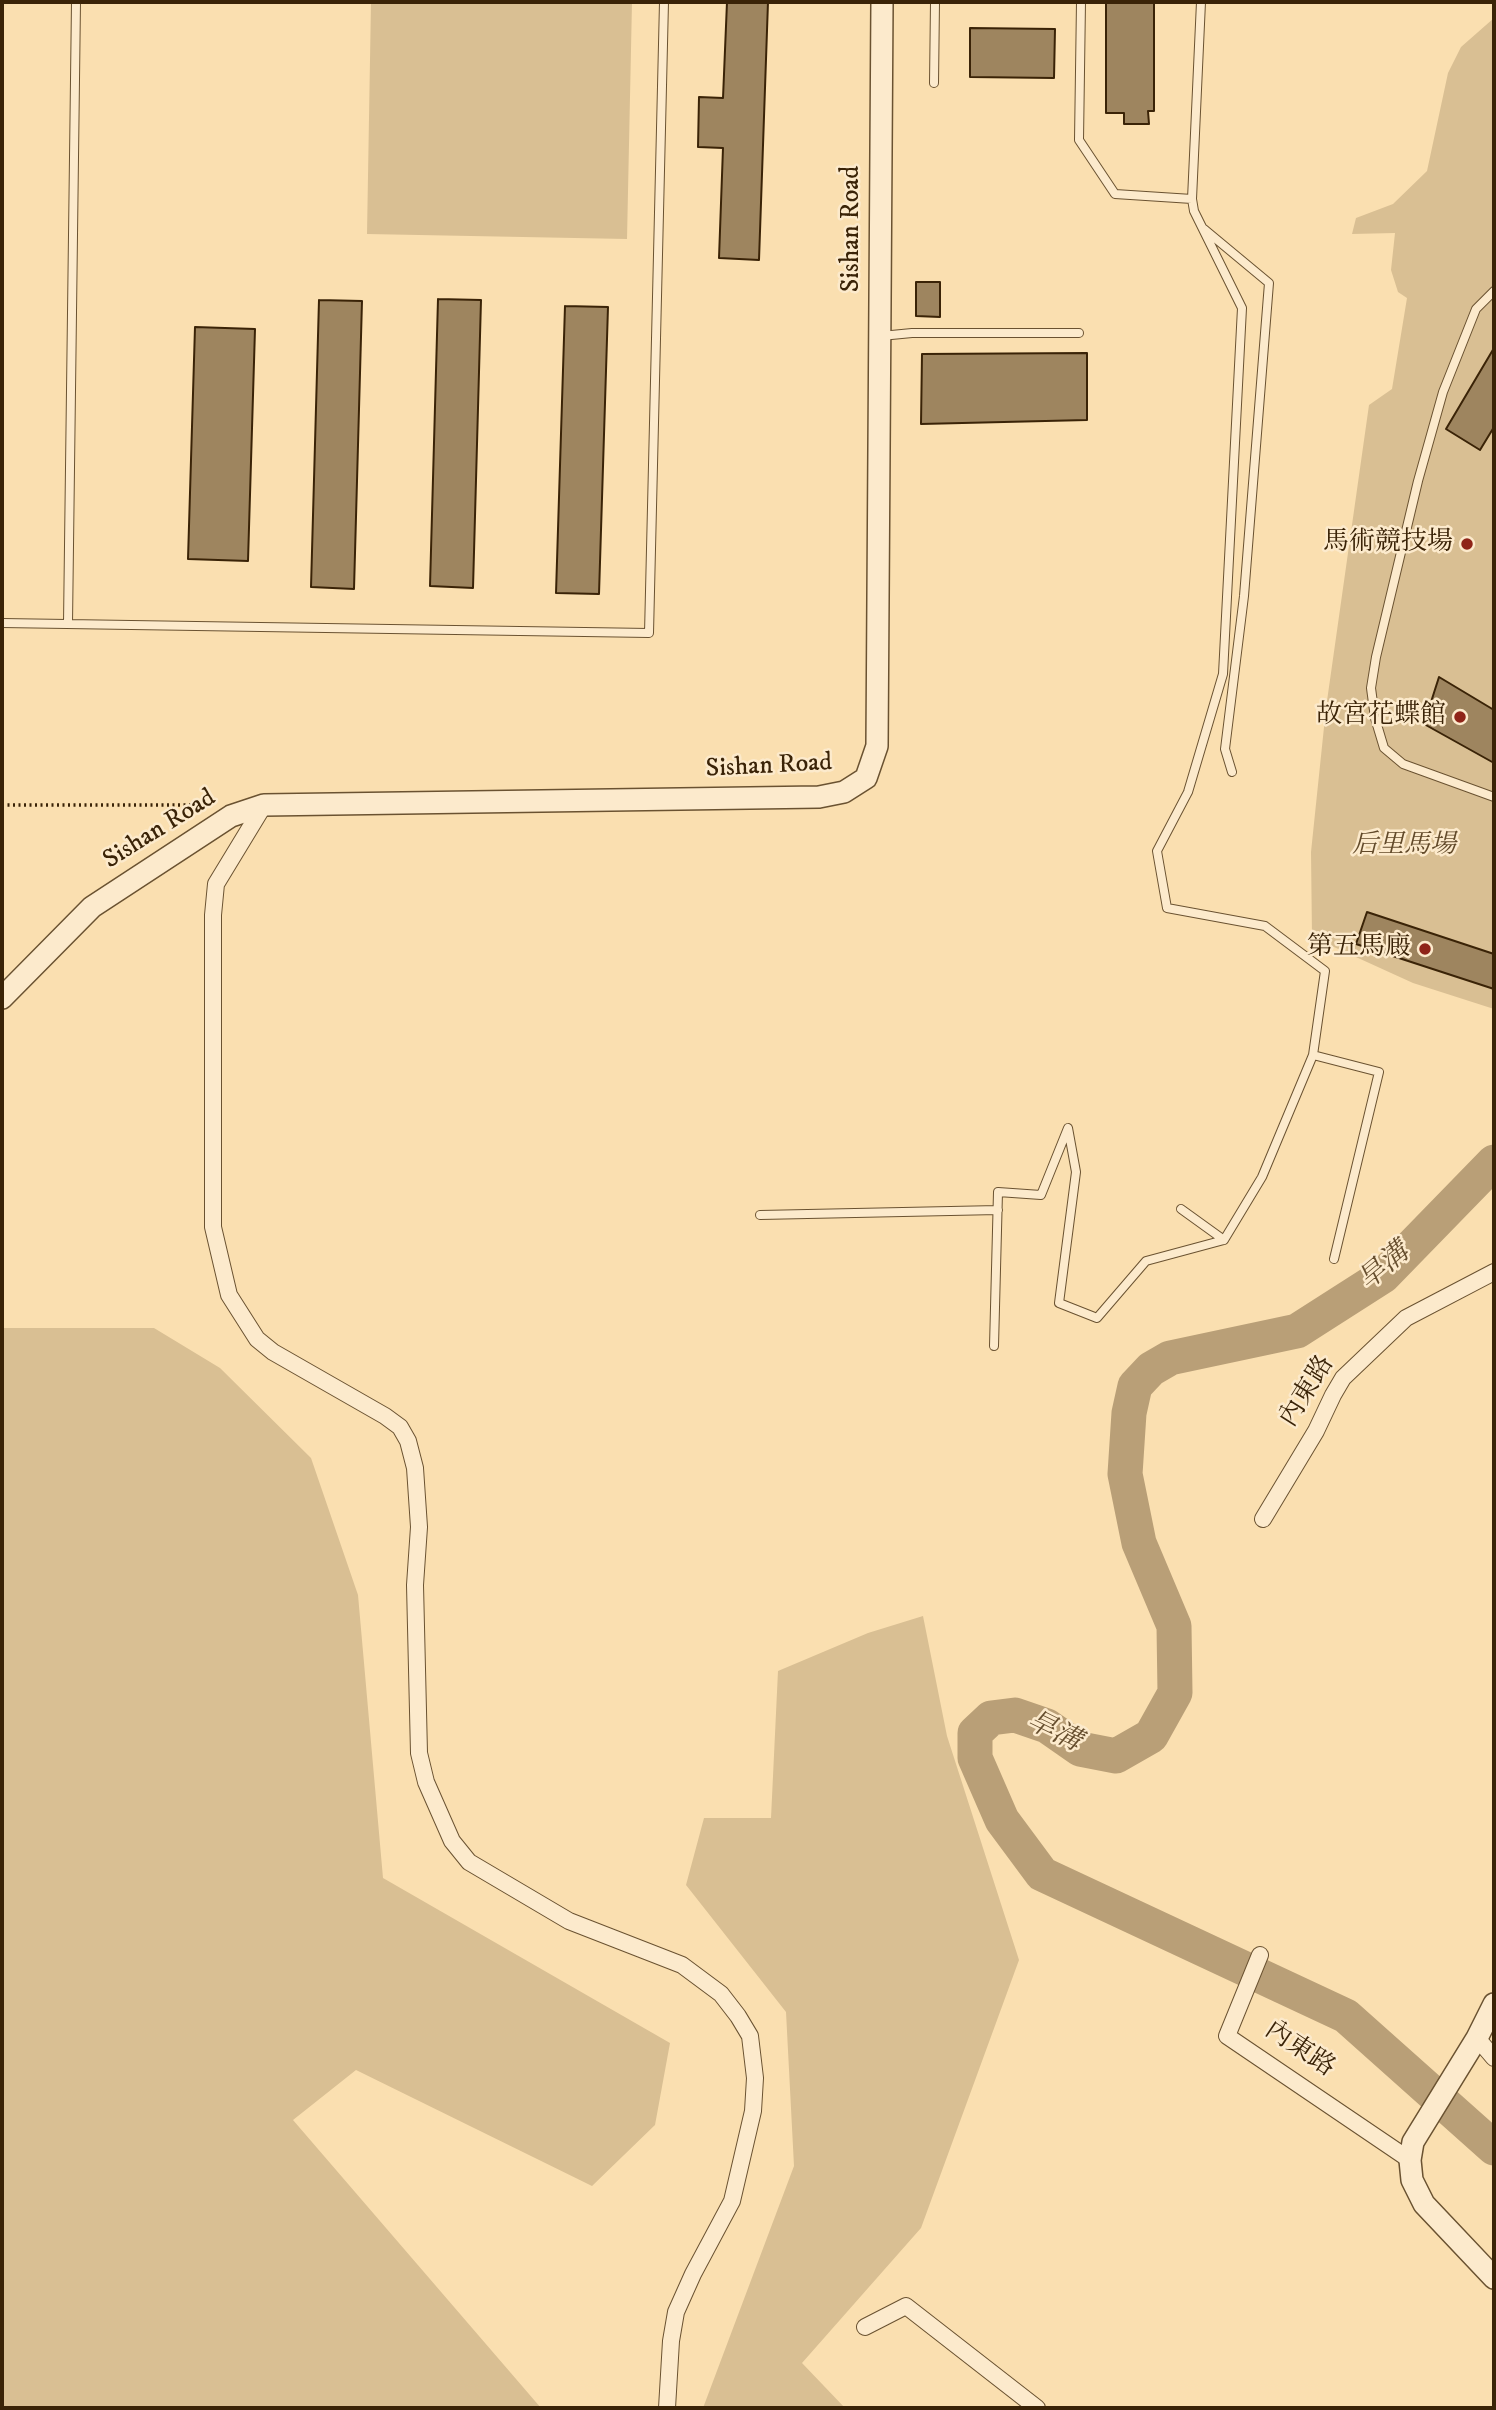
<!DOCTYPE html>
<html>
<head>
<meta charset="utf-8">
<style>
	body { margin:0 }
	#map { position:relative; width:1496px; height:2410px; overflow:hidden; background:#fadfb0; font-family:"IM FELL DW Pica",serif }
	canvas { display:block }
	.frame { position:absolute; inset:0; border:4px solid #3a2307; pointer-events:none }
</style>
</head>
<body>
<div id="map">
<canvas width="1496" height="2410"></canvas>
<div class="frame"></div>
</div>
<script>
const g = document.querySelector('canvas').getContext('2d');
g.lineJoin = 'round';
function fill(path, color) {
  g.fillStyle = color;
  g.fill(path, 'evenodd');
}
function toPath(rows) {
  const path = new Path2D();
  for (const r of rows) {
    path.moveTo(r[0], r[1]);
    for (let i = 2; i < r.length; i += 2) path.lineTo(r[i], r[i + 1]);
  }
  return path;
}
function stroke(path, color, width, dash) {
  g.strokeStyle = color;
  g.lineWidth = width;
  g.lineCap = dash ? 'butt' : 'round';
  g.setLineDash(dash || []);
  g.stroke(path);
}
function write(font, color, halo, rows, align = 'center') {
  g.font = font + ' "IM FELL DW Pica","Noto Serif TC",serif';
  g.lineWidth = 5;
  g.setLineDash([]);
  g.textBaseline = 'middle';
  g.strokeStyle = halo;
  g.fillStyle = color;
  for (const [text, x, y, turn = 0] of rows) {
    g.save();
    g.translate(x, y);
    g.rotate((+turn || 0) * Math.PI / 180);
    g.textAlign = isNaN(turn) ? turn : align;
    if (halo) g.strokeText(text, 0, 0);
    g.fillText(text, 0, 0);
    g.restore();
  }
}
fill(toPath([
	[371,2,632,2,627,239,367,234],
	[1494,18,1494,1009,1413,983,1312,937,1311,852,1326,708,1369,405,1392,389,1407,298,1398,292,1391,270,1395,233,1352,234,1356,218,1393,204,1427,171,1448,73,1461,47],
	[2,1328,154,1328,220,1368,311,1458,358,1595,383,1878,670,2043,655,2125,592,2186,356,2070,293,2120,541,2408,2,2408],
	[923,1616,947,1736,1019,1960,921,2228,802,2363,845,2408,703,2408,794,2166,786,2012,686,1885,704,1818,771,1818,778,1671,868,1633]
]), '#d9bf93');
stroke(toPath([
	[1494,1162,1383,1276,1297,1331,1170,1358,1151,1369,1135,1386,1129,1413,1125,1474,1139,1543,1174,1626,1175,1693,1151,1736,1116,1756,1080,1749,1047,1726,1015,1715,991,1718,975,1733,975,1758,1002,1820,1042,1874,1346,2016,1494,2148]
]), '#b99f77', 35);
const building = toPath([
	[727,2,768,2,759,260,719,258,723,148,698,147,699,97,723,98,727,2],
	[1106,2,1154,2,1154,111,1148,111,1149,124,1124,124,1124,113,1106,113,1106,2],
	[970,28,1055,29,1054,78,970,77,970,28],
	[916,282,940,282,940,317,916,316,916,282],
	[438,299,481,300,473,588,430,586,438,299],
	[319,300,362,301,354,589,311,587,319,300],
	[565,306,608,307,599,594,556,593,565,306],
	[195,327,255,329,248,561,188,559,195,327],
	[1494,348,1494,427,1480,450,1446,429,1494,348],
	[1087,353,1087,420,921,424,922,354,1087,353],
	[1439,677,1494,710,1494,763,1424,724,1439,677],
	[1367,912,1494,954,1494,989,1356,944,1367,912]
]);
fill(building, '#9e855f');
stroke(building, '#3a2307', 2);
const service = toPath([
	[1081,2,1079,140,1115,194,1192,199],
	[934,83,935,2],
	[1204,229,1269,283,1244,596,1225,749,1232,772],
	[1494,291,1476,309,1443,392,1418,481,1376,657,1371,688,1375,718,1384,748,1403,764,1494,797],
	[881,336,912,333,1079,333],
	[2,623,649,633,664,2],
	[68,623,76,2],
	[1313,1055,1379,1072,1334,1259],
	[1181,1209,1224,1240],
	[760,1215,998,1210],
	[994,1346,998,1192,1041,1195,1068,1128,1076,1172,1059,1303,1097,1318,1146,1261,1224,1240,1262,1177,1313,1055,1325,971,1265,926,1167,908,1157,851,1188,792,1223,674,1242,308,1194,211,1192,199,1201,2]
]);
const minor = toPath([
	[264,805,216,884,213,915,213,1227,229,1295,257,1339,273,1352,385,1416,400,1427,408,1441,415,1468,419,1527,415,1585,419,1753,426,1782,452,1841,469,1862,569,1921,682,1965,721,1994,738,2016,750,2036,755,2078,753,2111,732,2201,693,2274,676,2312,671,2341,667,2408],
	[1263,1519,1316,1431,1333,1395,1343,1378,1406,1318,1494,1272],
	[1260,1955,1227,2036,1410,2160],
	[1477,2038,1494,2058],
	[865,2327,906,2306,1037,2408]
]);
const tertiary = toPath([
	[2,998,92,907,231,816,264,805,819,797,844,792,866,778,877,746,882,2],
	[1494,2004,1477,2038,1413,2142,1410,2160,1412,2180,1424,2204,1494,2278]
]);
stroke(service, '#6a5231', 10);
stroke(minor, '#6a5231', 18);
stroke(tertiary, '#6a5231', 24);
stroke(toPath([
	[2,805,212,805]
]), '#3a2307', 3.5, [2, 3.5]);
stroke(service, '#fceacc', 8);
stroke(minor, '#fceacc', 16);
stroke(tertiary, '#fceacc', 21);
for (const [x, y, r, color] of [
	[1467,544,7,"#8f2418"],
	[1460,717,7,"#8f2418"],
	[1425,949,7,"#8f2418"]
]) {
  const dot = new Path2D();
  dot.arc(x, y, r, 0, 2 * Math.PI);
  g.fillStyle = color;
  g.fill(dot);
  stroke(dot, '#fceacc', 2.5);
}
write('26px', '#3a2307', '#fceacc', [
	["Sishan Road",853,229,-90],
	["Sishan Road",769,767,-3],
	["Sishan Road",160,830,-32],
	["內東路",1308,1392,-58],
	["內東路",1299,2050,34]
]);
write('26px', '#3a2307', '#fceacc', [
	["馬術競技場",1453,544],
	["故宮花蝶館",1446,717],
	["第五馬廄",1411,949]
], 'right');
write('italic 26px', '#624a2a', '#fceacc', [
	["后里馬場",1404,847]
]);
write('italic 28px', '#664e2e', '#fceacc', [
	["旱溝",1385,1268,-40],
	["旱溝",1053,1733,26]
]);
</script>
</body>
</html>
